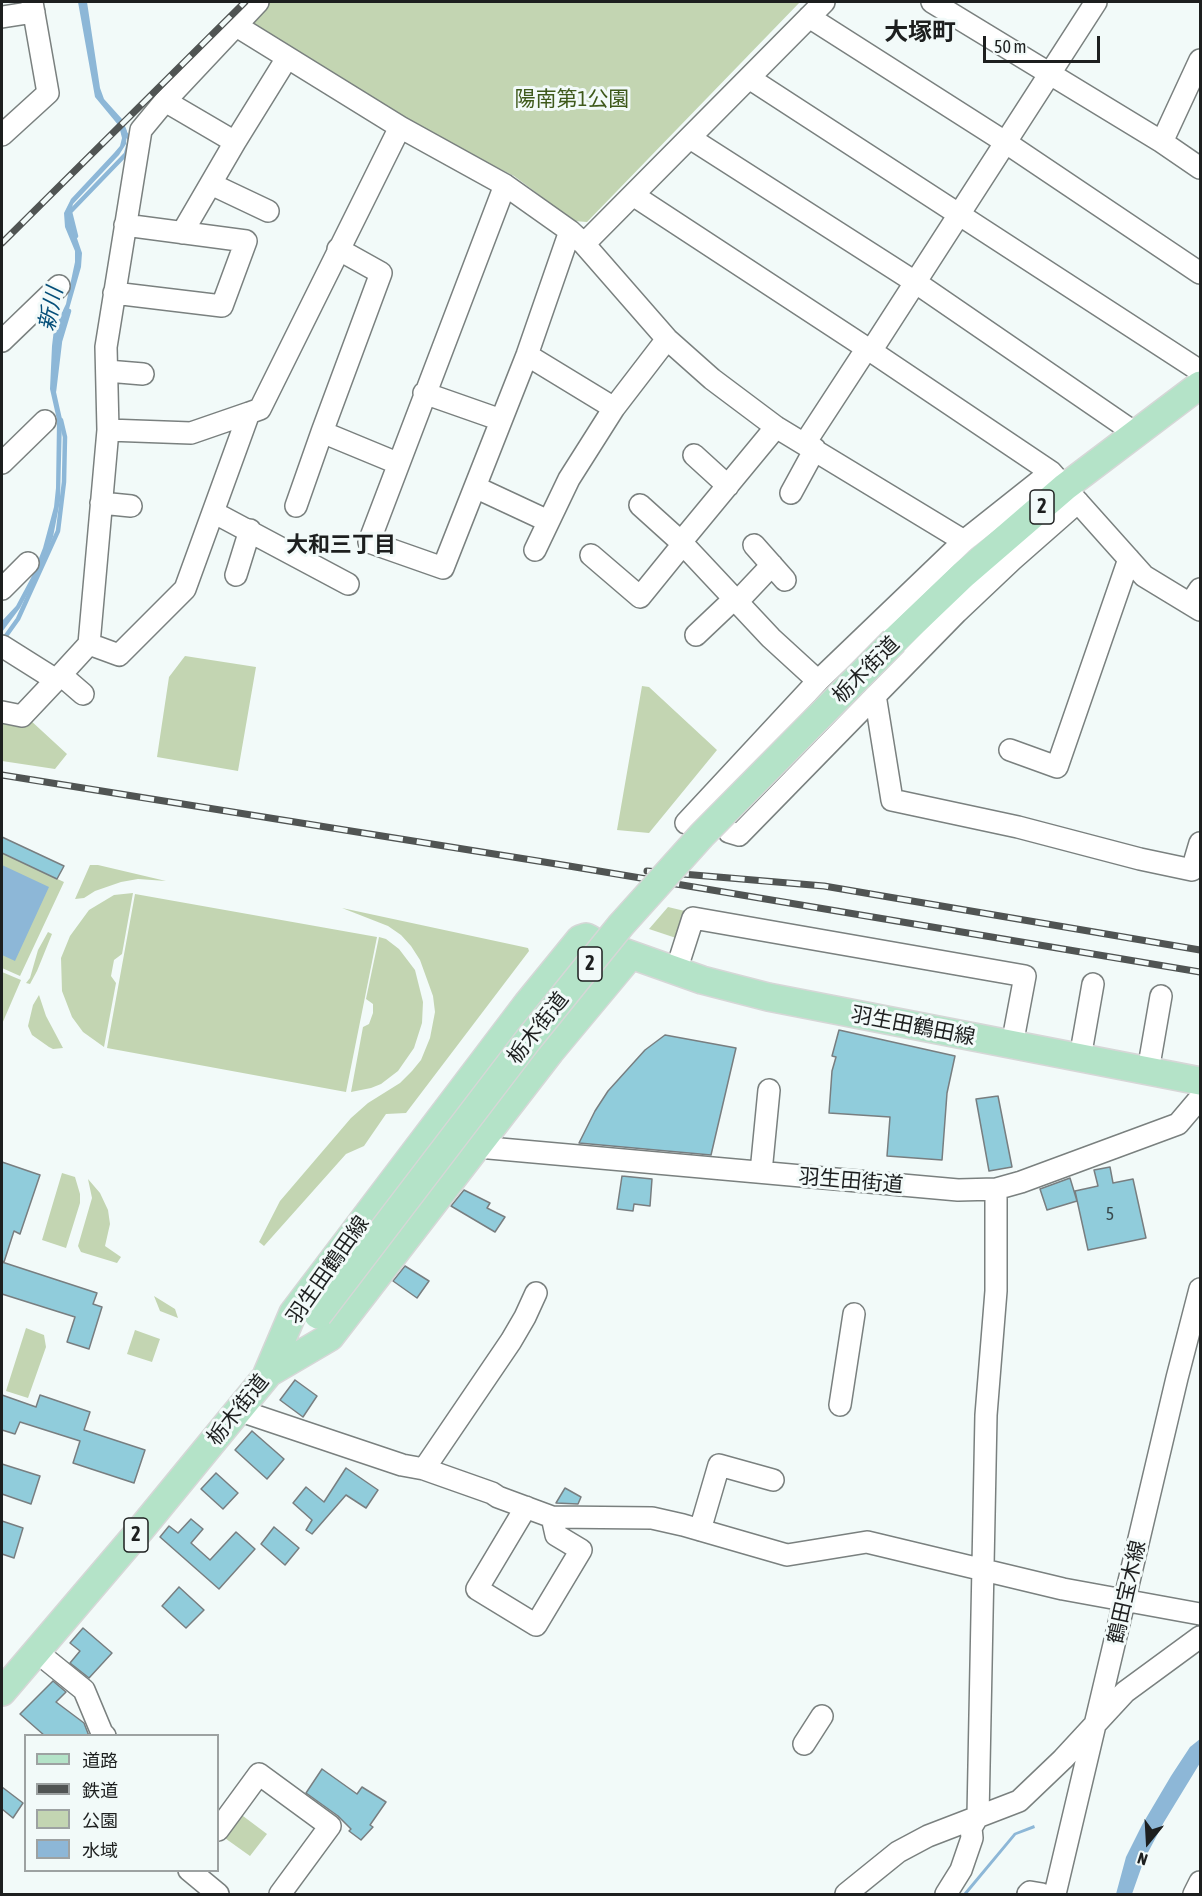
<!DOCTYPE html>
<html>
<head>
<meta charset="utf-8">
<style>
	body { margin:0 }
	#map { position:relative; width:1202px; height:1896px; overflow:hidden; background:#f2faf9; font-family:"Asap Condensed","Noto Sans JP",sans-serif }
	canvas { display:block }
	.frame { position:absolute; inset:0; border:3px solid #1d1f1f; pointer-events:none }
	.legend { position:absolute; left:24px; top:1734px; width:195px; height:138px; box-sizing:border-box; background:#f2faf9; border:2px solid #9da2a2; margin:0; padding:8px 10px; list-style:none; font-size:18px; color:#1d1f1f }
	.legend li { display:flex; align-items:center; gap:12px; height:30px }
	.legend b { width:30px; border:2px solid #9da2a2 }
	.north { position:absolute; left:1118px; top:1812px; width:60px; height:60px; -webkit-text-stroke:4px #f2faf9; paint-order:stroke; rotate:198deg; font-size:16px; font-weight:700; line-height:24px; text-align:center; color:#1d1f1f }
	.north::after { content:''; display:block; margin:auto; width:21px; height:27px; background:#1d1f1f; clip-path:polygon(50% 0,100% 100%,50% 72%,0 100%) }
	.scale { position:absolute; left:983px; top:36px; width:117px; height:27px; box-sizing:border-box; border:3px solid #1d1f1f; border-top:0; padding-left:8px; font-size:18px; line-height:21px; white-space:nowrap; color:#1d1f1f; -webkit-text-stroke:4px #f2faf9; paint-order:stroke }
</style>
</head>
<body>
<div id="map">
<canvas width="1202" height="1896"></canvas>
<div class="frame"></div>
<ul class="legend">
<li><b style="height:8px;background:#b4e3c8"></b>道路</li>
<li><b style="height:8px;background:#505453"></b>鉄道</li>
<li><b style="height:16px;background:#c3d5b2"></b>公園</li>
<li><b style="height:16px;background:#8db7d7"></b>水域</li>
</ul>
<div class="north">N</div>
<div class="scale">50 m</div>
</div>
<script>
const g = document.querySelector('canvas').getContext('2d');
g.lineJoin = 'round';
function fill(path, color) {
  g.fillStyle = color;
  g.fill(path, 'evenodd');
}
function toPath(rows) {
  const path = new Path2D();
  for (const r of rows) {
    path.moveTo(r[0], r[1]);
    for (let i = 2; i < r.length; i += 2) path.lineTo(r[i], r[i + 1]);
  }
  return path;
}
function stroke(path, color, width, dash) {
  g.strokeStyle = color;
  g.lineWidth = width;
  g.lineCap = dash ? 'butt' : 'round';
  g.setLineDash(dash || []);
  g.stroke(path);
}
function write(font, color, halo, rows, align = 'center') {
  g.font = font + ' "Asap Condensed","Noto Sans JP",sans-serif';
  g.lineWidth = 6;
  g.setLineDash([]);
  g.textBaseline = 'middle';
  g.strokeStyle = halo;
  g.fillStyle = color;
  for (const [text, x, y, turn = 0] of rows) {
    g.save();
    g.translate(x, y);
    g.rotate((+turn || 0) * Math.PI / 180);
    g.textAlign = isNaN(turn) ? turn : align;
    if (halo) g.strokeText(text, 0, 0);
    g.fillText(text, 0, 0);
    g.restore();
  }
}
fill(toPath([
	[268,2,800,2,587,222,574,221,514,176,404,120,254,26,252,18],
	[185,656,256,667,238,771,157,757,169,677],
	[642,686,649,687,717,750,649,833,617,830],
	[2,718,29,719,67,754,55,769,2,761],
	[2,853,64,882,20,976,2,968],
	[90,865,98,865,166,881,138,879,121,882,95,891,84,898,75,899],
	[133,893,122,954,114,960,111,976,116,983,104,1047,83,1032,72,1017,62,991,61,958,70,936,89,910,114,895],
	[135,894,377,937,346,1092,107,1048],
	[668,907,689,912,679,939,649,929],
	[342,908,528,948,529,951,406,1113,386,1114,364,1146,346,1154,264,1246,259,1242,280,1201,351,1118,368,1103,400,1083,412,1071,421,1060,430,1038,435,1012,433,996,420,960,411,946,401,935,388,926],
	[48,932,52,934,37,971,30,984,26,983,30,978,38,950],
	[379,937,386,939,399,949,415,970,423,1002,422,1023,414,1048,398,1071,381,1084,371,1088,351,1092,363,1027,369,1024,373,1013,373,1004,366,999],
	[2,972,21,980,2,1024],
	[39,995,46,1016,63,1048,53,1049,49,1047,32,1035,28,1026,33,1005],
	[62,1173,75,1177,80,1194,80,1203,66,1248,42,1240],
	[88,1179,100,1193,108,1210,110,1224,105,1246,121,1257,117,1263,81,1252,78,1246,92,1198],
	[154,1296,175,1309,178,1318,160,1311],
	[26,1328,44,1335,46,1347,28,1398,6,1391],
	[135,1330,160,1339,152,1362,127,1354],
	[239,1813,267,1834,250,1856,222,1836]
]), '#c3d5b2');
fill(toPath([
	[78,2,87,2,100,88,104,99,122,119,127,131,126,144,119,155,73,204,71,212,70,218,82,253,81,267,59,344,55,372,54,383,62,419,60,501,53,537,37,576,20,608,2,632,2,621,16,606,32,576,43,548,54,507,56,488,57,420,50,389,52,346,54,329,66,304,75,262,75,251,65,227,64,213,71,199,114,153,120,146,122,138,119,126,95,97],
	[2,865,49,887,15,961,2,955],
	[1200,1739,1200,1763,1164,1822,1144,1860,1132,1894,1116,1894,1126,1857,1142,1825,1171,1776,1190,1747],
	[1034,1825,1035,1828,1016,1835,967,1894,963,1894,1014,1833]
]), '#8db7d7');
stroke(toPath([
	[76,236,70,212,126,154,130,139,124,132],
	[54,391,60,341,69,311],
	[3,640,18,619,58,531,64,482,65,437,61,420]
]), '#8db7d7', 4.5);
const building = toPath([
	[2,837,64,866,57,879,2,853,2,837],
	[839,1030,955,1056,947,1093,942,1160,887,1156,890,1117,829,1113,832,1071,836,1057,832,1056,839,1030],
	[665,1035,736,1048,711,1155,579,1143,595,1111,608,1091,645,1050,665,1035],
	[998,1096,1012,1167,989,1171,976,1099,998,1096],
	[2,1162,40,1175,20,1234,14,1231,4,1262,2,1261,2,1162],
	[1110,1167,1113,1183,1133,1179,1146,1238,1088,1250,1075,1191,1098,1186,1094,1170,1110,1167],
	[622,1176,652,1179,650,1206,634,1204,633,1211,617,1209,622,1176],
	[1070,1178,1077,1201,1047,1210,1040,1189,1070,1178],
	[464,1190,490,1203,487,1208,505,1217,495,1232,451,1206,464,1190],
	[2,1262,97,1293,93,1304,102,1307,89,1349,67,1342,75,1317,2,1294,2,1262],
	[405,1266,429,1281,417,1298,393,1281,405,1266],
	[295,1380,317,1396,303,1417,280,1400,295,1380],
	[2,1395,36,1407,40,1395,90,1412,84,1430,145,1450,134,1483,73,1463,80,1441,20,1422,15,1434,2,1430,2,1395],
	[252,1431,284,1459,267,1479,235,1450,252,1431],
	[2,1464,40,1476,31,1504,2,1494,2,1464],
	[346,1468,378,1490,366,1508,346,1495,312,1534,306,1530,312,1520,293,1503,306,1487,324,1502,346,1468],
	[216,1473,238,1493,223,1509,201,1489,216,1473],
	[565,1488,581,1497,578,1504,556,1503,565,1488],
	[191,1519,203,1529,191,1543,210,1560,236,1532,255,1549,219,1589,160,1537,169,1526,178,1533,191,1519],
	[2,1521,23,1528,14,1558,2,1554,2,1521],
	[274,1527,299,1548,285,1565,261,1544,274,1527],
	[179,1587,204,1610,186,1628,162,1606,179,1587],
	[83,1628,112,1653,89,1678,70,1663,80,1651,70,1643,83,1628],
	[53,1681,66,1692,56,1702,84,1723,89,1736,45,1736,20,1714,53,1681],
	[322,1769,357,1794,362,1787,386,1802,370,1825,373,1827,361,1840,349,1831,351,1829,338,1816,306,1793,322,1769],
	[2,1787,23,1803,13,1818,2,1809,2,1787]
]);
fill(building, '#90ccdb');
stroke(building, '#787e80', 1.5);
const minor = toPath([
	[932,2,1162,142,1200,168],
	[2,17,34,12],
	[809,17,1005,142,1200,273],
	[749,78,1200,371],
	[165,101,235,142],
	[400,127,505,185,570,231,584,244,667,339,712,379,776,427,964,541],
	[2,135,48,93,32,2],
	[690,138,915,282,1135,433],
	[1162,142,1200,60],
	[211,184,268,211],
	[505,185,369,542,443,568,527,355,570,231],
	[633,195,871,351,1051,472,1144,576,1200,610],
	[182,233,235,142,287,58],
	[584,244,824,2],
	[114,293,222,306,246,241,125,225],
	[2,341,59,286],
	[871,351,1096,2],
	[527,355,614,408],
	[107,371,143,374],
	[424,393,501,420],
	[108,430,191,433,249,413],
	[322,432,381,273,338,249],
	[805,443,867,348],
	[694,455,728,486],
	[2,463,45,421],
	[475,487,548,521],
	[791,493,815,449],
	[101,503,131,506],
	[640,505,681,542,771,638,818,681],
	[296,506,322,432,397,463],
	[213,512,348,584],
	[681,542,776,427],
	[754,545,785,580],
	[535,550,569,479,614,408,667,339],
	[591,555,640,597,683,544],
	[236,575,250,530],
	[2,589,28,563],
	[737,602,772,565],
	[1190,604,1200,589],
	[696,635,734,599],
	[89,644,108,430,106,347,141,130,165,101,258,2],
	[2,646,56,680,89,644,119,655,185,589,249,413,260,409,400,127,235,25],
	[61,675,83,694],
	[875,695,892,800,1018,827,1140,859,1192,870,1200,843],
	[2,712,22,716,56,680],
	[1010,750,1057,767,1129,559],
	[693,824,686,823,818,681,964,541,1051,472],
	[729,832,739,835,957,612,1012,560,1078,502],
	[676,971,693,918,1025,976,1012,1045],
	[1080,1058,1093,984],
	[1148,1071,1161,996],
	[478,1147,958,1190,996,1189,1021,1182,1178,1124,1200,1098],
	[761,1172,769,1090],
	[840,1405,854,1314],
	[238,1410,402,1465,424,1469,492,1493,498,1497,552,1517,652,1518,683,1525,787,1555,867,1542,1063,1589,1200,1614],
	[424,1469,511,1341,525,1317,536,1293],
	[526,1507,477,1589,536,1625,581,1550,556,1535,552,1517],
	[700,1530,719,1465,773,1480],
	[37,1652,84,1690,102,1733,105,1736],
	[804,1744,822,1716],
	[218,1830,259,1774,330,1826,280,1894],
	[189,1870,218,1894],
	[846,1894,898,1852,928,1836,1019,1801,1063,1759,1125,1692,1200,1637],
	[946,1894,961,1870,972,1838,971,1828,978,1816,986,1415,996,1291,996,1189],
	[1028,1894,1030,1892,1042,1894],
	[1055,1894,1177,1378,1200,1289],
	[1194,1894,1200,1882]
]);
const major = toPath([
	[894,641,963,575,1065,487,1200,385],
	[623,952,702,980,768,997,1200,1081],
	[267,1374,330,1337,550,1052,630,956],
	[267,1374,293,1313,527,1004,580,939,586,937,590,939],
	[2,1692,141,1529,278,1362]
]);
stroke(minor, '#7a807f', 24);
stroke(major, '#d6d7d7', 30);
stroke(minor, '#fff', 21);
stroke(major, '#b4e3c8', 27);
const rail = toPath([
	[2,243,245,2],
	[2,775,569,866,1200,972],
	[647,871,824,886,1200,950]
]);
stroke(rail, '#505453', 7);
stroke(rail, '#f2faf9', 4.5, [14]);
const majorBridge = toPath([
	[318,1315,528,1040,621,925,702,835,894,641]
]);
stroke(majorBridge, '#d6d7d7', 30, []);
stroke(majorBridge, '#b4e3c8', 27);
write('18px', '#3a4a4e', null, [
	["5",1110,1214]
]);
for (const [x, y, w] of [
	[1042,507,24],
	[590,964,24],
	[136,1535,24]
]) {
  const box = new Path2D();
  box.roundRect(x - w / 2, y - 17, w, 34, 4.5);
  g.fillStyle = '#f2faf9';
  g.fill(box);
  stroke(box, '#1d1f1f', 1.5);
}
write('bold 20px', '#1d1f1f', null, [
	["2",1042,507],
	["2",590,964],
	["2",136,1535]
]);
write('21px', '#3e591b', '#f2faf9', [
	["陽南第1公園",572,99]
]);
write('21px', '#1d1f1f', '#f2faf9', [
	["栃木街道",866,670,-45],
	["羽生田鶴田線",913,1026,11],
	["栃木街道",538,1028,-52],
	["羽生田街道",851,1181,5],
	["羽生田鶴田線",328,1270,-55],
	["栃木街道",238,1410,-51],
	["鶴田宝木線",1127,1592,-77]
]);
write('italic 22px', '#054f79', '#f2faf9', [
	["新川",51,309,-78]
]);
write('bold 22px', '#1d1f1f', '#f2faf9', [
	["大和三丁目",341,545]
]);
write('bold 24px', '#1d1f1f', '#f2faf9', [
	["大塚町",920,32]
]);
</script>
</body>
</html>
